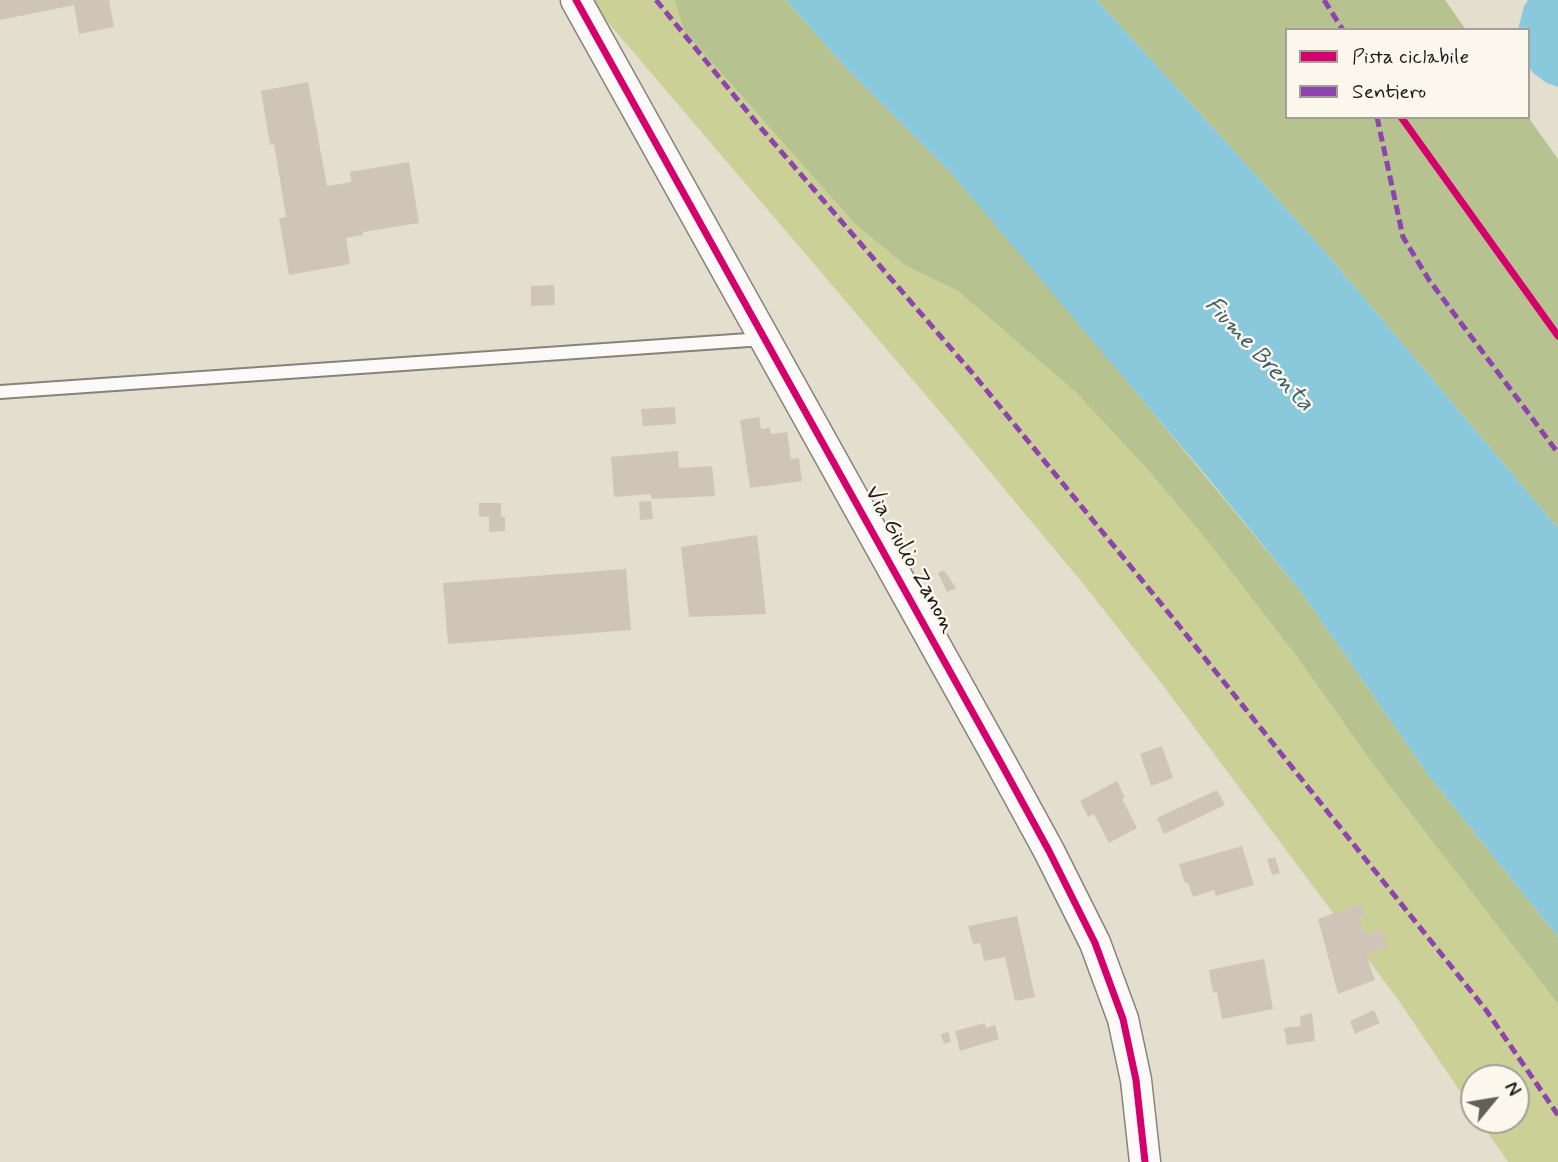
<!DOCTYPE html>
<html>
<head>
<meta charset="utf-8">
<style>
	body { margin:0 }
	#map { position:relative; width:1558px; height:1162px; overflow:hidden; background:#e4dece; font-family:Mynerve,sans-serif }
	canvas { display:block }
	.legend { position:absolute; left:1285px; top:28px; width:245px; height:91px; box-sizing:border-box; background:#fbf7ec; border:2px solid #a29f99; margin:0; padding:9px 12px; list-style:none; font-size:21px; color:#1c1c1c }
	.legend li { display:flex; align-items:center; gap:14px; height:35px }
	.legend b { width:35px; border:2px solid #a29f99 }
	.north { position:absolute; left:1460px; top:1064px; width:70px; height:70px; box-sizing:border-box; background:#fbf7ec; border:2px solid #a29f99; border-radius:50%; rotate:60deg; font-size:19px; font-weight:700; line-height:28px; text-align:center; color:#1c1c1c }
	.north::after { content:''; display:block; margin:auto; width:24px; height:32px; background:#62605a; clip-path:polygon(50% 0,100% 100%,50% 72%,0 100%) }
</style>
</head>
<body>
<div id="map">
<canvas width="1558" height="1162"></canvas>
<ul class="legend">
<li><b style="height:9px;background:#d6006c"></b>Pista ciclabile</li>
<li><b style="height:9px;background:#8e44ad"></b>Sentiero</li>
</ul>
<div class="north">N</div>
</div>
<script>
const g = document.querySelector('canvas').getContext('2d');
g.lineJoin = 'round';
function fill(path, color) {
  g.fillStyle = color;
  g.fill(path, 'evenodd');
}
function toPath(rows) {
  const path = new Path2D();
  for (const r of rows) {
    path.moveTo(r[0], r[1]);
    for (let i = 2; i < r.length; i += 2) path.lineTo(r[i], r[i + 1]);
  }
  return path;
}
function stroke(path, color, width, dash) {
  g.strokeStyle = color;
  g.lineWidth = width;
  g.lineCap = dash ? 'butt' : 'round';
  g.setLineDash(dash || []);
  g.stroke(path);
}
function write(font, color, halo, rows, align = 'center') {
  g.font = font + ' Mynerve,sans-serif';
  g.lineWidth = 5;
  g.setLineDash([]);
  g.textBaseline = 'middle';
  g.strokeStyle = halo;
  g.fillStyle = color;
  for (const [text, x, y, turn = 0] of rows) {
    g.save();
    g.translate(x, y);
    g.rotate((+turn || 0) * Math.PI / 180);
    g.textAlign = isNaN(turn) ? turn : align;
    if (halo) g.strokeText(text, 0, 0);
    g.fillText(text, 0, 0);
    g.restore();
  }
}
fill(toPath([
	[589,0,675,0,684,31,856,225,906,266,958,291,1078,393,1149,471,1206,539,1297,657,1375,767,1558,1004,1558,1162,1508,1162,1479,1120,1516,1120,1516,1078,1474,1078,1474,1112,1399,1001,1158,679,1085,586,947,420]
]), '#cbd196');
fill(toPath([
	[675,0,786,0,846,68,952,174,1029,263,1302,593,1429,776,1558,937,1558,1004,1375,767,1297,657,1206,539,1149,471,1077,393,958,291,906,266,856,225,684,31],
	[1097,0,1445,0,1466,30,1287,30,1287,117,1528,117,1558,159,1558,528,1321,247]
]), '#b6c28f');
fill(toPath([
	[786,0,1097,0,1321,247,1558,528,1558,937,1429,776,1302,593,1209,479,952,174,846,68],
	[1528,0,1558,0,1558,87,1547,83,1533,73,1528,66,1528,30,1518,30,1524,6]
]), '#8ac9dc');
fill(toPath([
	[0,0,109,0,114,27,79,34,74,5,0,20],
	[308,82,327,186,351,182,350,172,409,162,419,223,363,232,363,235,346,238,350,264,289,275,279,218,286,217,274,144,270,145,261,91],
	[554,285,555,305,531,306,531,286],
	[675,407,676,424,643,426,641,409],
	[759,417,761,429,770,428,771,434,787,432,791,459,799,458,802,481,750,488,740,420],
	[678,451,679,468,712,466,715,496,652,499,650,494,614,497,611,457],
	[651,501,653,519,640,520,639,502],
	[479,503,501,503,501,517,505,517,505,531,489,532,489,517,479,516],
	[757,535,766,614,689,617,681,547],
	[626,569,631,630,448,644,443,583],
	[944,570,956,588,947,592,938,573],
	[1162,746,1173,778,1151,786,1140,754],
	[1117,781,1125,798,1122,799,1137,828,1109,843,1094,814,1088,817,1080,801],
	[1217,790,1225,805,1164,834,1157,818],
	[1242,846,1254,885,1216,896,1214,890,1193,897,1188,883,1185,883,1179,864],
	[1275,857,1280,873,1272,875,1267,859],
	[1362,903,1365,915,1359,916,1364,934,1382,929,1387,947,1366,955,1375,980,1338,994,1318,919],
	[1017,916,1035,997,1015,1001,1005,957,984,961,980,943,973,944,968,926],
	[1264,959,1273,1009,1222,1019,1217,992,1213,993,1209,970],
	[1374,1010,1380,1023,1355,1034,1350,1021],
	[1312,1013,1315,1041,1287,1045,1284,1028,1301,1026,1300,1016],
	[985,1023,986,1028,995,1025,999,1039,960,1051,955,1031],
	[948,1032,951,1042,944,1044,941,1034]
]), '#d0c4b8');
const service = toPath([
	[0,392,763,339]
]);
const tertiary = toPath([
	[576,0,1002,765,1049,851,1095,943,1123,1019,1136,1080,1145,1162]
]);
stroke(service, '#86837b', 16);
stroke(tertiary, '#86837b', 33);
stroke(service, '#fbfaf8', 12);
stroke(tertiary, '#fbfaf8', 30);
stroke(toPath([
	[656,0,760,127,974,375,1172,617,1486,1010,1558,1115],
	[1324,0,1343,30],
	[1377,117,1403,237,1429,280,1558,453]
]), '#8e44ad', 5, [10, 5]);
stroke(toPath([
	[576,0,1002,765,1049,851,1095,943,1123,1019,1136,1080,1145,1162],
	[1401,117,1558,336]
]), '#d6006c', 7);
write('23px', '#1c1c1c', '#fbf7ec', [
	["Via Giulio Zanon",909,560,61]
]);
write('italic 24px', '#395e6b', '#fbf7ec', [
	["Fiume Brenta",1258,355,47]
]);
</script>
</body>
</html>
